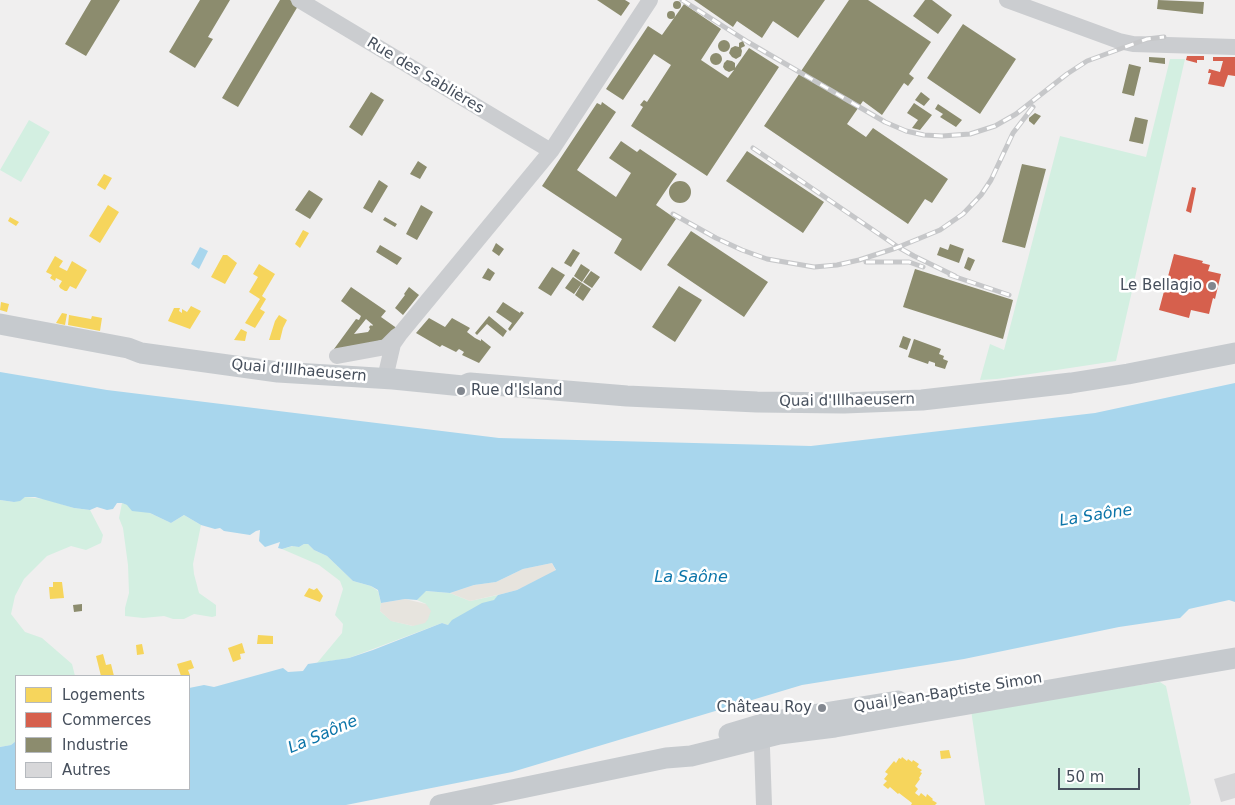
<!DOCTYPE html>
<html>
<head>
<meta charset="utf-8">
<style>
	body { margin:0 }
	#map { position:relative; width:1235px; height:805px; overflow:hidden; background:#f0efef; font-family:"DejaVu Sans",sans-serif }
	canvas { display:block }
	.legend { position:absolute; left:15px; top:675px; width:175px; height:115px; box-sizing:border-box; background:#fff; border:1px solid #b5b9be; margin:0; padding:6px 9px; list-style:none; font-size:15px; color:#464f5c }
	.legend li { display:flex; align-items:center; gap:10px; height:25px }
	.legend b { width:25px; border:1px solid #b5b9be }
	.scale { position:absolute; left:1058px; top:768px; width:82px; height:22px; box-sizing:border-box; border:2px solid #464f5c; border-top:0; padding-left:6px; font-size:15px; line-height:18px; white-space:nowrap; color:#464f5c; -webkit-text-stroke:4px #fff; paint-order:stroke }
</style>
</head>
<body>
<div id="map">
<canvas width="1235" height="805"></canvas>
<ul class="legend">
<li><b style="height:14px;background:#f6d55c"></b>Logements</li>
<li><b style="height:14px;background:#d6604d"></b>Commerces</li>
<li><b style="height:14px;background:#8c8c6e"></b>Industrie</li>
<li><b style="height:14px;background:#d7d7d9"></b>Autres</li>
</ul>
<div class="scale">50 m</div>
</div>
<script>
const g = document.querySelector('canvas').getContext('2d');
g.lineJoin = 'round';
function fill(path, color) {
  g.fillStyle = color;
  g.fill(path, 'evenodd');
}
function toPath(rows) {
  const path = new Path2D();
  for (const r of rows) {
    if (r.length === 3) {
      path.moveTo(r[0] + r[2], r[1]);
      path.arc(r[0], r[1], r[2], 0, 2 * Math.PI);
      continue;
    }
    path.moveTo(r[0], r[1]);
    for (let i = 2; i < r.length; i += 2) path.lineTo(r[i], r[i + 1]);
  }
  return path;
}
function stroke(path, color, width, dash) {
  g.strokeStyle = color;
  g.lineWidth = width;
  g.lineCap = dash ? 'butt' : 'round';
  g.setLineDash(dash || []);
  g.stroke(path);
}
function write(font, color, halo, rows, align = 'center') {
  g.font = font + ' "DejaVu Sans",sans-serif';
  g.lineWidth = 5;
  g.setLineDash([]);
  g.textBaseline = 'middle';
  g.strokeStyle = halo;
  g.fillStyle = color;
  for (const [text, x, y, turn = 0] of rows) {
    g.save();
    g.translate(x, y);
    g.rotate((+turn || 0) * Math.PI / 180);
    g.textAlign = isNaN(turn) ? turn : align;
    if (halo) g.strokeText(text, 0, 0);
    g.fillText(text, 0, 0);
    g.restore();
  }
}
fill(toPath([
	[1170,59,1185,59,1116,361,997,379,980,380,990,344,1004,350,1060,136,1146,157],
	[29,120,50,132,21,182,0,170],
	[25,497,45,499,74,508,90,510,103,535,101,543,86,550,71,546,47,556,24,579,15,596,11,614,25,632,42,638,72,664,75,676,16,676,16,741,11,745,0,747,0,500,14,502],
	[122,503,150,513,171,523,184,515,201,525,193,564,194,574,199,593,216,605,216,616,212,617,194,614,184,619,173,619,164,616,143,618,125,616,125,608,129,593,128,565,123,528,119,518],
	[304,544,308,544,314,550,327,556,353,581,371,586,378,591,381,603,380,611,392,621,413,626,426,604,417,600,425,591,450,593,470,601,498,595,496,599,448,625,442,623,349,658,317,663,342,633,343,624,335,615,343,589,340,581,319,565,282,549,293,546,299,547],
	[1160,682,1166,686,1191,803,1189,805,985,805,971,710]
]), '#d3efe1');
fill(toPath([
	[552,563,556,571,517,590,506,593,470,601,450,593,474,585,496,582,523,569],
	[405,599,426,604,431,611,428,619,425,623,413,626,391,621,380,611,381,603]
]), '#e7e4de');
fill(toPath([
	[200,247,208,251,199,269,191,264],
	[0,372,107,390,499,438,811,446,1095,413,1235,383,1235,602,1229,600,1189,609,1180,618,1119,627,964,659,802,685,512,772,346,805,0,805,0,747,11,745,16,741,16,789,189,789,189,688,204,685,214,687,283,668,288,672,303,671,308,664,349,658,373,650,442,623,448,625,452,620,482,603,494,600,498,595,517,590,556,570,552,563,523,569,496,582,474,585,450,593,426,591,417,600,405,599,381,603,378,590,371,586,353,581,327,556,314,550,308,544,304,544,299,547,292,546,282,549,278,548,280,542,265,547,259,541,260,530,256,531,250,535,224,531,220,528,215,529,201,525,184,515,171,523,150,513,132,511,127,505,122,503,117,503,113,509,107,510,97,507,90,510,74,508,35,497,25,497,20,501,14,502,0,500]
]), '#a8d6ed');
fill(toPath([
	[104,174,112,178,105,190,97,185],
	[108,205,119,212,100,243,89,236],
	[10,217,19,222,16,226,8,221],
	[303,230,309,233,300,248,295,244],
	[223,255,227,255,237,263,225,284,211,277],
	[55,256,63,261,59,267,67,271,72,261,87,270,76,289,70,286,67,291,65,291,60,288,59,286,62,281,56,278,55,281,50,278,52,275,46,272],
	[259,264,275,274,262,296,266,299,260,309,265,312,255,328,245,323,260,299,249,292,258,277,253,274],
	[1,302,9,304,7,312,0,310],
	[191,306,201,311,190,329,168,321,174,308,180,308,179,311,182,313,182,309,187,312],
	[62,313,67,314,65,325,56,323],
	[69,315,91,319,92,316,102,318,100,331,68,325],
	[279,315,287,320,283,328,280,340,269,340,275,321],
	[241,329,247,332,245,341,234,340],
	[53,582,62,582,64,598,50,599,49,587,53,587],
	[309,588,314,590,317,588,323,596,320,602,304,596],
	[258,635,273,636,273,644,257,644],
	[242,643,245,653,240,654,241,659,233,662,228,648],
	[142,644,144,654,137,655,136,645],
	[103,654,106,665,111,664,114,676,101,676,96,656],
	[191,660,194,668,188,670,190,675,181,676,177,664],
	[949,750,951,758,941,759,940,751],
	[902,757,907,761,908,759,912,762,913,760,919,764,917,767,922,770,920,772,922,773,919,778,920,779,915,786,918,789,915,793,919,796,921,793,926,797,927,794,933,799,932,800,937,803,935,805,911,805,912,803,899,793,898,794,890,787,888,789,883,785,887,781,884,779,888,774,885,772,894,761,896,763,899,758,901,759]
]), '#f6d55c');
fill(toPath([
	[1187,56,1204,56,1204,60,1197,60,1197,63,1186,60],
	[1213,57,1235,57,1235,76,1228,75,1224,87,1208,84,1211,73,1208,73,1209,69,1220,72,1223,61,1213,61],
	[1192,187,1196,188,1191,213,1186,211],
	[1174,254,1203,261,1202,263,1210,265,1208,271,1221,274,1215,299,1213,298,1209,314,1191,310,1189,318,1159,310]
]), '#d6604d');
fill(toPath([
	[91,0,120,0,86,56,65,44],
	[200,0,230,0,208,37,213,39,195,68,169,52],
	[280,0,290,0,298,6,238,107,222,98],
	[597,0,625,0,630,3,621,16],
	[694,0,825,0,798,38,773,21,762,38,737,21,733,27],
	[849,0,868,0,931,42,909,74,914,78,908,86,904,83,882,115,863,101,847,124,866,137,873,128,948,179,932,203,925,199,908,224,764,126],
	[925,0,932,0,952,15,938,34,913,16],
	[1158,0,1204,2,1203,14,1157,9],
	[677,5,4],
	[684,4,721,29,701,60,728,78,734,70,729,72,725,70,723,67,724,63,727,60,732,61,735,63,735,68,749,48,779,67,707,176,631,126,643,107,640,105,644,100,647,102,671,65,654,54,623,100,606,89,648,26,662,35],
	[671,15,4],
	[963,24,1016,59,980,114,927,78],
	[724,46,6],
	[743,41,745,46,741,48,742,51,741,56,736,59,732,57,729,53,731,48,735,46,739,47,739,43],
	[716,59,6],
	[1149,57,1165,58,1165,64,1149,62],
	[1129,64,1141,67,1134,96,1122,93],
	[371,92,384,100,362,136,349,127],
	[921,92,930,99,924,106,915,100],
	[602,102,616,112,577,170,616,197,631,173,609,158,621,141,637,152,640,149,677,174,656,205,676,219,641,271,614,253,622,239,542,186,597,103,601,105],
	[914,103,932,115,920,130,912,128,918,120,907,113],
	[938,104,962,120,956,127,940,117,943,114,935,109],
	[1035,113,1041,116,1034,125,1029,121,1029,118],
	[1135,117,1148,120,1143,144,1129,141],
	[747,151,824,202,803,233,726,181],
	[418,161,427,167,420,179,410,174],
	[1022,164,1046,169,1025,248,1002,242],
	[379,180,388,186,372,213,363,208],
	[680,192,11],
	[309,190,323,199,310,219,295,210],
	[421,205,433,212,417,240,406,234],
	[385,217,397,224,395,227,383,220],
	[691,231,768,282,744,317,667,265],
	[496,243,504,249,499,256,492,251],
	[950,244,964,249,959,263,937,255,940,247,948,250],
	[380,245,402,258,397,265,376,252],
	[573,249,580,253,571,267,564,263],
	[968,257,975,260,970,271,964,268],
	[581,264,590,270,582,282,574,276],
	[552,267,565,275,551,296,538,288],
	[488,268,495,273,490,281,482,278],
	[915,269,1013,300,1003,339,903,307],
	[591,271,600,277,592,288,583,282],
	[573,277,582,283,574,294,565,288],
	[582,283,591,289,583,301,575,295],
	[679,286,702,300,675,342,652,327],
	[351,287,386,311,381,317,398,329,390,338,342,350,334,349,356,319,359,320,361,316,341,301],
	[366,319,373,325,372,326,371,325,369,327,370,329,368,332,354,334],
	[409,287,419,295,403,315,395,308,405,295,404,294],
	[503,302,520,313,521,311,524,313,510,331,508,329,512,323,496,312],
	[489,316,507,331,503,337,487,324,477,335,475,333],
	[429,318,445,327,452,318,470,328,467,332,475,338,481,341,481,339,491,347,479,363,462,355,464,352,459,349,456,352,442,345,440,347,416,333],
	[903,336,911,339,907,350,899,347],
	[914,339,941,349,939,354,944,356,943,359,948,361,945,369,935,366,935,363,929,361,928,364,908,357],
	[82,604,82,611,74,612,73,605]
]), '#8c8c6e');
fill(toPath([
	[1235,773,1235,798,1221,802,1214,779]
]), '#d7d7d9');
stroke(toPath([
	[299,0,551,151],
	[1007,0,1119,41,1133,44,1235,47],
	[337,356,386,347,397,336],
	[385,378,393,344,400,334,551,151,650,0],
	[758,729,762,748,764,805]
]), '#cbcdd0', 16);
stroke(toPath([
	[0,324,128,348,141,353,278,372,393,379,463,386,470,383,627,396,757,402,844,403,922,400,1071,383,1128,374,1235,353],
	[729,734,769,722,898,701],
	[440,805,666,758,691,756,779,734,835,727,1235,658]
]), '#c6cace', 21);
const rail = toPath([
	[682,0,748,42,885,122,906,131,924,135,942,136,970,134,995,126,1016,114,1067,74,1087,61,1147,39,1164,37],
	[753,148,898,247,914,256,955,276],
	[673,214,716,238,742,250,767,259,814,267,837,265,859,260,896,248,940,230,963,214,981,195,991,180,1013,133,1033,107],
	[866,262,909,262,923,267],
	[950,275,1009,295]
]);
stroke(rail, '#c6c7c9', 5);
stroke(rail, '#fff', 3, [9]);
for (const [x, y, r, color] of [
	[1212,286,5,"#82878f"],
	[461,391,5,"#82878f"],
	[822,708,5,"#82878f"]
]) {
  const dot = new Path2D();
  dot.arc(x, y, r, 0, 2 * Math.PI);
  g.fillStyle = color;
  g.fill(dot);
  stroke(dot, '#fff', 2);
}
write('15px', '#464f5c', '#fff', [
	["Rue des Sablières",425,76,31],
	["Quai d'Illhaeusern",299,371,5],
	["Quai d'Illhaeusern",847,401,-1],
	["Quai Jean-Baptiste Simon",948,693,-9]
]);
write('15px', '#464f5c', '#fff', [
	["Le Bellagio",1202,286],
	["Rue d'Island",471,391,"left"],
	["Château Roy",812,708]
], 'right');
write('italic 16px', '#0c75a9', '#fff', [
	["La Saône",1096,516,-9],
	["La Saône",691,578],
	["La Saône",323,735,-23]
]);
</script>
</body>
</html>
